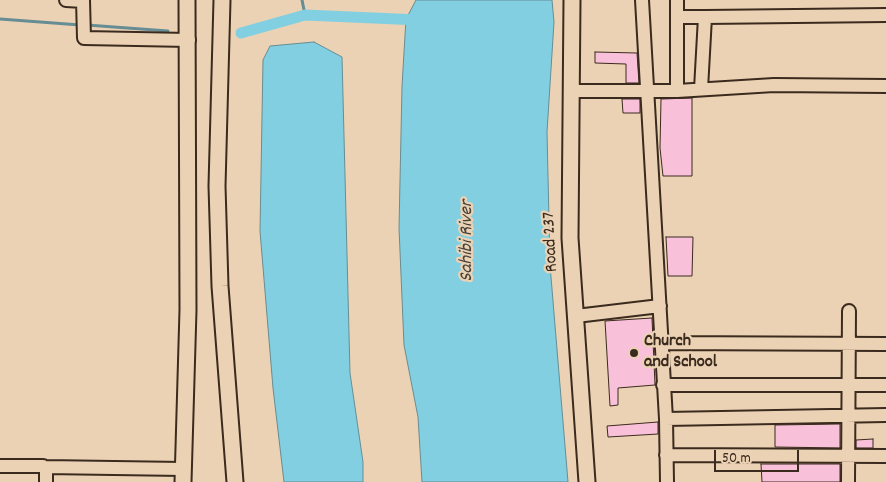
<!DOCTYPE html>
<html>
<head>
<meta charset="utf-8">
<style>
	body { margin:0 }
	#map { position:relative; width:886px; height:482px; overflow:hidden; background:#ecd2b4; font-family:Dekko,sans-serif }
	canvas { display:block }
	.scale { position:absolute; left:714px; top:450px; width:85px; height:22px; box-sizing:border-box; border:2px solid #3b2a1e; border-top:0; padding-left:6px; font-size:15px; line-height:18px; white-space:nowrap; color:#3b2a1e; -webkit-text-stroke:4px #ecd2b4; paint-order:stroke }
</style>
</head>
<body>
<div id="map">
<canvas width="886" height="482"></canvas>
<div class="scale">50 m</div>
</div>
<script>
const g = document.querySelector('canvas').getContext('2d');
g.lineJoin = 'round';
function fill(path, color) {
  g.fillStyle = color;
  g.fill(path, 'evenodd');
}
function toPath(rows) {
  const path = new Path2D();
  for (const r of rows) {
    path.moveTo(r[0], r[1]);
    for (let i = 2; i < r.length; i += 2) path.lineTo(r[i], r[i + 1]);
  }
  return path;
}
function stroke(path, color, width, dash) {
  g.strokeStyle = color;
  g.lineWidth = width;
  g.lineCap = dash ? 'butt' : 'round';
  g.setLineDash(dash || []);
  g.stroke(path);
}
function write(font, color, halo, rows, align = 'center') {
  g.font = font + ' Dekko,sans-serif';
  g.lineWidth = 4.5;
  g.setLineDash([]);
  g.textBaseline = 'middle';
  g.strokeStyle = halo;
  g.fillStyle = color;
  for (const [text, x, y, turn = 0] of rows) {
    g.save();
    g.translate(x, y);
    g.rotate((+turn || 0) * Math.PI / 180);
    g.textAlign = isNaN(turn) ? turn : align;
    if (halo) g.strokeText(text, 0, 0);
    g.fillText(text, 0, 0);
    g.restore();
  }
}
const water = toPath([
	[416,0,552,0,554,22,547,132,550,265,568,482,422,482,418,417,404,345,399,228,402,86,406,19,416,0],
	[314,42,342,57,350,373,363,462,363,482,284,482,273,388,260,231,263,60,270,46,314,42]
]);
fill(water, '#82cfe1');
stroke(water, '#668d93', 1);
stroke(toPath([
	[302,0,305,15],
	[0,19,80,25],
	[87,25,168,31]
]), '#668d93', 3);
stroke(toPath([
	[241,33,305,15,419,20]
]), '#82cfe1', 11);
const building = toPath([
	[595,52,637,53,639,83,626,83,626,64,595,63,595,52],
	[692,98,692,176,663,176,660,148,661,99,692,98],
	[622,99,640,99,640,113,623,113,622,99],
	[666,237,693,237,692,276,668,276,666,237],
	[652,318,655,385,618,388,618,405,610,406,605,321,652,318],
	[658,422,658,434,608,437,607,426,658,422],
	[840,424,840,448,775,447,775,425,840,424],
	[873,439,873,448,856,448,856,440,873,439],
	[761,464,840,464,840,482,762,482,761,464]
]);
fill(building, '#f8c1d9');
stroke(building, '#3b2a1e', 1);
const minor = toPath([
	[66,0,83,1],
	[83,0,84,38,189,40],
	[642,0,666,419,667,482],
	[677,0,677,91],
	[677,17,705,17],
	[701,89,705,17,886,15],
	[572,91,677,91,774,85,886,86],
	[576,316,660,306],
	[662,343,886,344],
	[663,385,886,385],
	[666,419,886,415],
	[666,455,886,456],
	[0,466,43,466,46,470,46,482],
	[45,467,183,469],
	[848,482,849,311]
]);
const tertiary = toPath([
	[222,0,217,186,220,286,235,482],
	[572,0,570,238,587,482],
	[183,482,188,310,187,0]
]);
stroke(minor, '#3b2a1e', 16);
stroke(tertiary, '#3b2a1e', 19);
stroke(minor, '#ecd2b4', 12);
stroke(tertiary, '#ecd2b4', 15);
for (const [x, y, r, color] of [
	[634,353,5,"#3b2a1e"]
]) {
  const dot = new Path2D();
  dot.arc(x, y, r, 0, 2 * Math.PI);
  g.fillStyle = color;
  g.fill(dot);
  stroke(dot, '#ecd2b4', 2);
}
write('18px', '#3b2a1e', '#ecd2b4', [
	["Road 237",552,242,-93]
]);
write('bold 18px', '#3b2a1e', '#ecd2b4', [
	["Church",644,343],
	["and School",644,364]
], 'left');
write('italic 19px', '#46433b', '#ecd2b4', [
	["Sahibi River",468,241,-90]
]);
</script>
</body>
</html>
